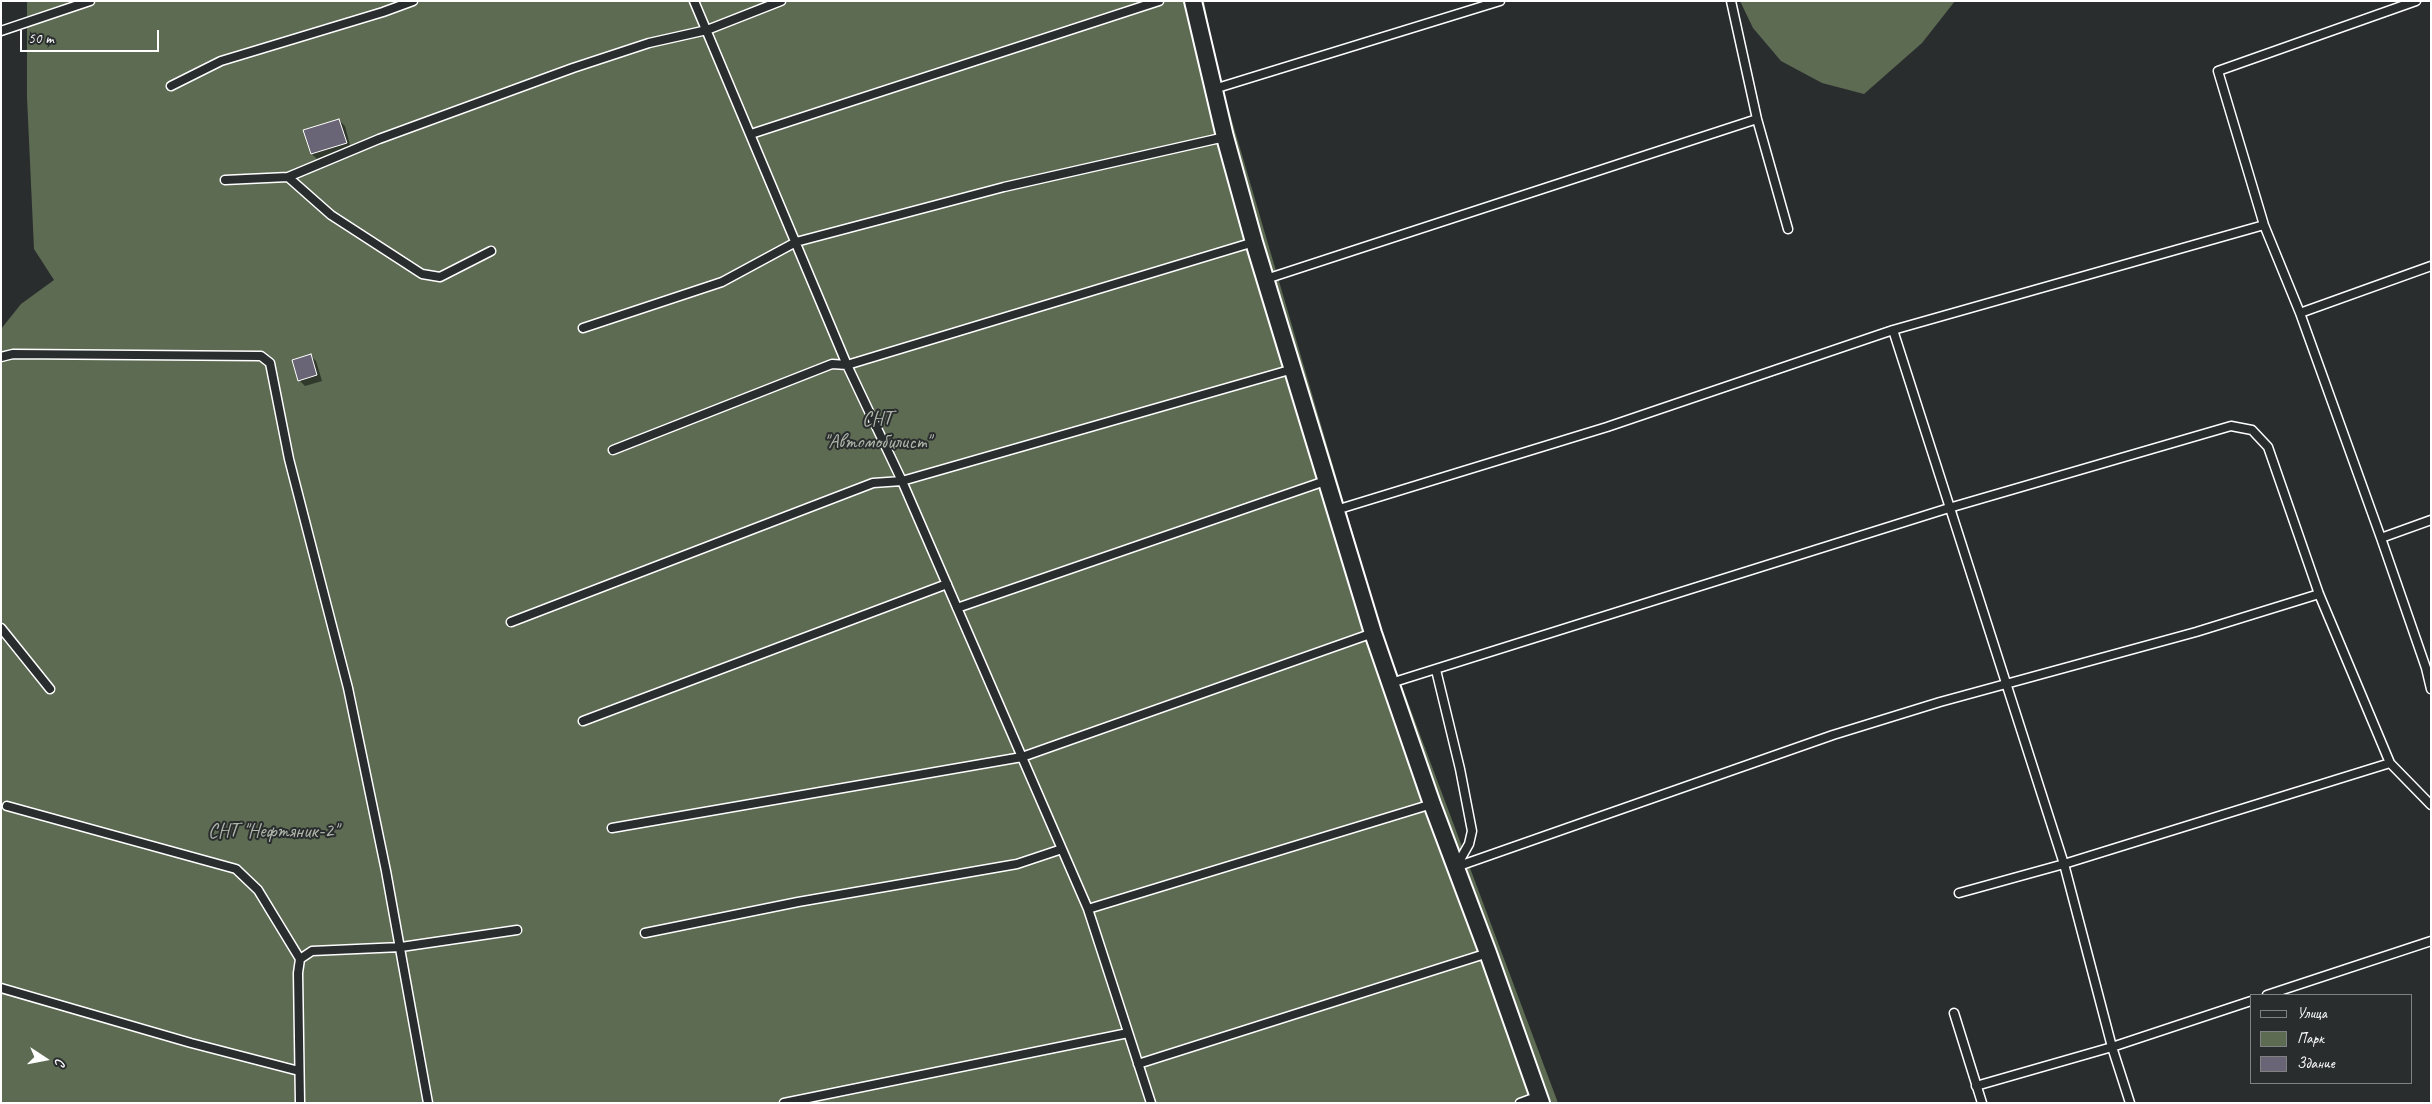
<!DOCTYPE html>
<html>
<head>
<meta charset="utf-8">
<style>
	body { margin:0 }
	#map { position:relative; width:2432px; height:1104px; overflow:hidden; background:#2a2d2e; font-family:Caveat,sans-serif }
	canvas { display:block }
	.frame { position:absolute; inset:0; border:2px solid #fff; pointer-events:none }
	.legend { position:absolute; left:2250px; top:994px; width:162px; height:90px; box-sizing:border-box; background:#2a2d2e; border:1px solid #7f8182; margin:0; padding:6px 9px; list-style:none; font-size:15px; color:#fff }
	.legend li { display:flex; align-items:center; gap:10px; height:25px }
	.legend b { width:25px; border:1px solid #7f8182 }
	.north { position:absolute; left:20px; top:1034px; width:50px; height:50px; -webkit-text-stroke:4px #2a2d2e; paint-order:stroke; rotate:101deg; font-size:14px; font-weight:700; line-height:20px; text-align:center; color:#fff }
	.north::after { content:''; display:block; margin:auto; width:18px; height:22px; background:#fff; clip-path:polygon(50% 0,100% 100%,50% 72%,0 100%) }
	.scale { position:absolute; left:20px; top:30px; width:139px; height:22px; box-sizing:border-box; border:2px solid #fff; border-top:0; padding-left:6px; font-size:15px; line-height:18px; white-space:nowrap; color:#fff; -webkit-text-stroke:4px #2a2d2e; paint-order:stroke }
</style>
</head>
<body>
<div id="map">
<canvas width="2432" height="1104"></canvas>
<div class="frame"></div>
<ul class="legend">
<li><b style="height:6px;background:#2a2d2e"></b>Улица</li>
<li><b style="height:14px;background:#5d6b53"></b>Парк</li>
<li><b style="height:14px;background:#696476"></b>Здание</li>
</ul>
<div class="north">С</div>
<div class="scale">50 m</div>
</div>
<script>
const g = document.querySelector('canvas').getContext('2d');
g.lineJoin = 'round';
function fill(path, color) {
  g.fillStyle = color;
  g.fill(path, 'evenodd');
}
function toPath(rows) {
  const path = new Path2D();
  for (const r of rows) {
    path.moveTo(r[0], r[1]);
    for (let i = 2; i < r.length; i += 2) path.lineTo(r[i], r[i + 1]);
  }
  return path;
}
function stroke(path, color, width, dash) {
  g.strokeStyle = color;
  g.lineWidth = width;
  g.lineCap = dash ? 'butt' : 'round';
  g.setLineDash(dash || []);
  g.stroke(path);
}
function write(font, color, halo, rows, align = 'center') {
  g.font = font + ' Caveat,sans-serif';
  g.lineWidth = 4;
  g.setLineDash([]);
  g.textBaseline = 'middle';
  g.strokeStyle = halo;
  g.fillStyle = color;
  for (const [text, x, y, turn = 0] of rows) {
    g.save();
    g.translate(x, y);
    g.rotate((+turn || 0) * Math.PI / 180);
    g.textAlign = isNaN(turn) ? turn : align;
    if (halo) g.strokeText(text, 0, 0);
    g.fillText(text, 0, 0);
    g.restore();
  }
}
fill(toPath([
	[27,1,1204,1,1218,73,1382,633,1558,1103,1,1103,1,329,21,304,54,280,34,249,27,97],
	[1740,1,1955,1,1922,43,1864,94,1822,83,1781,61,1753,28]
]), '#5d6b53');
fill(toPath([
	[339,120,345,126,351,149,317,159,312,154],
	[311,356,316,361,322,381,305,386,299,380]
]), '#0007');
const building = toPath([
	[339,119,347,143,311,154,303,130,339,119],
	[311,354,317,375,298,381,292,360,311,354]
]);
fill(building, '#696476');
stroke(building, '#fff', 1);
const service = toPath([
	[694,1,847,365,902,481,1088,909,1151,1103],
	[1731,1,1757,119,1788,229],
	[2416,1,2218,71,2264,225,2300,313,2381,538,2426,668,2431,689],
	[1,31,90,1],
	[171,86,221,61,383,12,413,1],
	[1214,89,1500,1],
	[751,134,1159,1],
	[288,177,331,215,422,274,440,277,491,251],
	[225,180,288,177,379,139,573,68,649,43,707,30,781,1],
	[1266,279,1757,119],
	[2300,313,2431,266],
	[583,328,722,282,796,242,1004,187,1225,137],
	[1893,330,2064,864,2112,1047,2130,1103],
	[1,357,13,354,261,356,270,363,289,459,348,688,386,871,428,1103],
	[613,450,832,364,847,365,1254,242],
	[1336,510,1607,427,1893,330,2264,225],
	[2381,538,2431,520],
	[957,608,1328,480],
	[511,622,873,483,902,481,1293,369],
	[1,628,50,689],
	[1436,670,1460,769,1472,831,1469,844,1457,865],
	[1391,683,1949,508,2231,426,2252,430,2268,447,2319,594,2390,763],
	[583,721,947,584],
	[7,806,236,869,258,890,300,959,298,973,300,1103],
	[612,828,1022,757,1373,633],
	[1456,867,1833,735,1940,702,2196,632,2319,594],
	[1959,893,2064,864,2390,763,2431,805],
	[1088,909,1432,804],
	[645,933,798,902,1017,864,1062,849],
	[300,959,312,951,401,947,517,930],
	[1,988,191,1043,299,1071],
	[2267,995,2431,941],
	[1954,1013,1982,1103],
	[1138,1064,1488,953],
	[1976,1086,2112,1047,2251,1001],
	[784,1103,1128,1033],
	[1520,1103,1539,1096]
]);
const minor = toPath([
	[1193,1,1225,137,1254,242,1373,633,1432,804,1488,953,1541,1103]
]);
stroke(service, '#fff', 11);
stroke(minor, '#fff', 20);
stroke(service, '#2a2d2e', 8);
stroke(minor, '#2a2d2e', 16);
write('20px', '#aeb5a9', '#2a2d2e', [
	["СНТ",877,420],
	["\"Автомобилист\"",877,443],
	["СНТ \"Нефтяник-2\"",273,832]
]);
</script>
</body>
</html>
